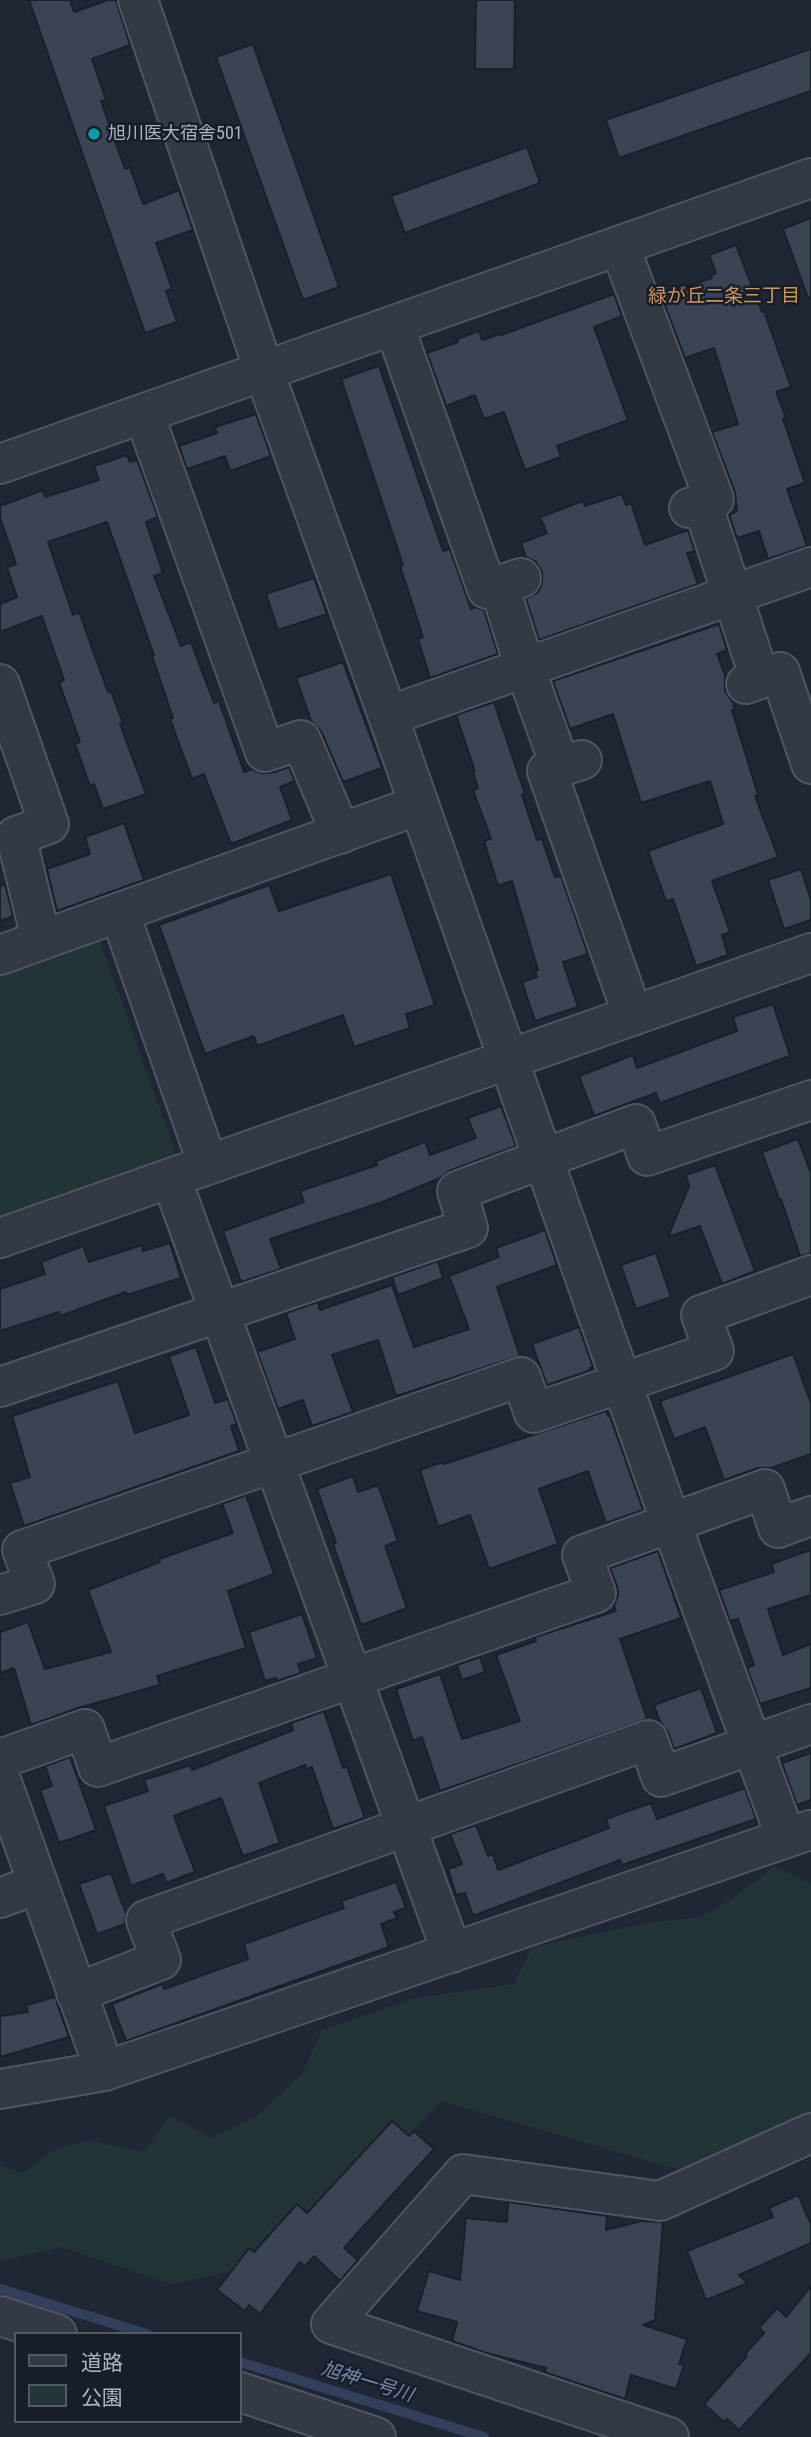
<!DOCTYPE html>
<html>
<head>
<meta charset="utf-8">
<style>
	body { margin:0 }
	#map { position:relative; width:811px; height:2437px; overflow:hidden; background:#1f2734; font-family:"Roboto Condensed","Noto Sans JP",sans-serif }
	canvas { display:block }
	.legend { position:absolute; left:14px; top:2332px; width:228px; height:91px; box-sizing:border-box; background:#181e29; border:2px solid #535a66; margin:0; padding:9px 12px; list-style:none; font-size:21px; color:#acb3c2 }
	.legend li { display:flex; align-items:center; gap:14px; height:35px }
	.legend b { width:35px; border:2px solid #535a66 }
</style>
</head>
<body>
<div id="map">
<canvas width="811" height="2437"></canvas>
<ul class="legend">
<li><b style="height:9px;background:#333945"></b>道路</li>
<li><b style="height:19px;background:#223436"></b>公園</li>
</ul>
</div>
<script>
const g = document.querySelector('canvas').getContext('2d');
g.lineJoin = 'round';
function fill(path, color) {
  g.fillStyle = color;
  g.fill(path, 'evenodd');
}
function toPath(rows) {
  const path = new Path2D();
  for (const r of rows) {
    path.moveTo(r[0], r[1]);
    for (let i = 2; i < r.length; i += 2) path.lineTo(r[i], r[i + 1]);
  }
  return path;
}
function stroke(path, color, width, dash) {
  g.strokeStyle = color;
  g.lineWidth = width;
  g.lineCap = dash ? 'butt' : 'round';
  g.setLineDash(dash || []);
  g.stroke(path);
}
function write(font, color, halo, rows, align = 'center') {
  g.font = font + ' "Roboto Condensed","Noto Sans JP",sans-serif';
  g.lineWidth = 5;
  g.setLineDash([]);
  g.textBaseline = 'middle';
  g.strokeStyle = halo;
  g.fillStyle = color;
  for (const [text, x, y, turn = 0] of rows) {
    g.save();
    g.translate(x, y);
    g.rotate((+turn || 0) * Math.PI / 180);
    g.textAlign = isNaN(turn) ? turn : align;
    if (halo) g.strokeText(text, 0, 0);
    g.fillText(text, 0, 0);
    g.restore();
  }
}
fill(toPath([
	[99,938,176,1154,0,1218,0,974],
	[775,1866,811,1884,811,2115,697,2175,441,2101,306,2241,256,2266,171,2284,62,2247,0,2261,0,2165,22,2173,56,2149,88,2140,143,2152,171,2116,211,2138,256,2117,303,2072,322,2030,415,1998,513,1984,533,1947,647,1923,700,1917,732,1899]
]), '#223436');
stroke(toPath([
	[0,2289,147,2334],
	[240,2362,484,2437]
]), '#33405c', 10);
const building = toPath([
	[29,0,70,0,74,12,108,0,116,0,130,45,92,59,106,100,101,101,125,169,130,167,143,204,179,190,193,230,156,243,172,289,166,291,177,322,145,333,29,0],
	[476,0,515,0,514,69,475,69,476,0],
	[253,44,339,287,303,300,216,57,253,44],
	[811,49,811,91,619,158,606,120,811,49],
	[527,147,540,183,405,233,391,196,527,147],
	[811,218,811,297,808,298,783,229,811,218],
	[736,245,762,312,764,311,791,387,776,392,786,418,783,419,805,483,787,489,807,546,768,559,759,531,737,538,729,515,737,511,735,492,712,432,738,424,714,348,685,358,661,295,712,278,711,275,716,273,709,255,736,245],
	[614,294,622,316,594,327,628,420,557,446,561,457,525,470,504,412,484,419,475,395,446,406,427,353,458,342,457,339,479,331,482,340,500,334,501,335,614,294],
	[379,366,443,551,450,549,471,609,476,607,484,610,498,654,430,678,418,639,423,637,400,566,403,565,341,379,379,366],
	[256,414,271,456,230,471,225,456,187,469,179,446,217,433,215,427,256,414],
	[127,455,130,462,137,460,158,517,146,522,163,573,154,576,181,646,191,642,214,703,219,701,244,772,252,769,260,773,271,773,289,767,295,781,280,787,292,820,231,844,204,774,192,779,170,719,173,718,152,656,154,655,107,522,48,542,73,615,79,612,108,692,111,691,123,723,120,724,146,794,103,809,94,784,90,786,75,744,80,742,59,682,64,680,42,616,0,632,0,604,17,597,7,567,16,564,0,518,0,506,43,490,45,497,99,480,94,466,127,455],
	[622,494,626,505,631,503,645,545,688,530,695,551,687,553,698,584,539,640,526,599,538,592,542,583,542,572,536,562,526,557,521,543,547,533,540,517,583,501,585,506,622,494],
	[314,578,327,614,278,630,266,594,314,578],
	[719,624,727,650,717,654,725,675,725,691,732,701,735,709,732,710,758,795,755,796,778,857,712,881,730,932,722,935,728,955,696,966,673,899,666,901,648,851,723,824,710,781,641,803,613,714,570,729,553,681,719,624],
	[343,662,382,768,343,782,321,731,311,721,296,678,343,662],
	[494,702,525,794,522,795,537,840,542,839,555,877,561,876,588,954,563,962,578,1007,535,1021,522,982,537,977,535,971,538,970,512,881,498,886,484,841,491,839,473,790,478,788,473,772,475,771,456,715,494,702],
	[124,823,144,880,57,911,47,869,90,854,85,837,124,823],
	[801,869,811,900,811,920,784,929,768,880,801,869],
	[391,874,435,1005,406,1014,410,1028,354,1047,343,1015,257,1046,254,1036,205,1054,159,925,269,885,279,911,391,874],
	[5,884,13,916,0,921,0,886,5,884],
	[773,1004,790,1056,660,1103,656,1093,594,1116,579,1076,633,1055,637,1068,737,1031,733,1017,773,1004],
	[501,1106,516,1146,449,1171,440,1178,380,1203,270,1239,281,1269,241,1282,223,1231,304,1202,300,1191,377,1165,376,1161,425,1142,430,1155,476,1138,468,1118,501,1106],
	[798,1139,811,1174,811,1254,800,1256,781,1199,779,1199,762,1152,798,1139],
	[715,1165,755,1271,722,1284,700,1226,668,1237,689,1186,686,1175,715,1165],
	[545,1230,557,1265,497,1287,520,1356,396,1396,378,1340,332,1355,353,1412,312,1426,303,1400,278,1409,257,1352,295,1339,286,1313,318,1302,320,1310,392,1285,414,1347,469,1329,449,1276,499,1257,496,1248,545,1230],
	[170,1243,181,1278,127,1295,126,1292,60,1316,59,1312,0,1331,0,1289,45,1274,41,1262,83,1246,89,1262,142,1245,143,1251,170,1243],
	[656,1253,671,1297,636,1309,621,1265,656,1253],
	[438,1261,443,1278,398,1295,392,1277,438,1261],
	[579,1327,593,1367,590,1368,591,1370,547,1385,532,1344,579,1327],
	[196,1347,215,1403,228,1399,237,1424,231,1426,239,1451,24,1526,10,1483,30,1477,12,1416,118,1381,135,1433,189,1415,169,1356,196,1347],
	[793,1354,811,1403,811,1454,771,1468,758,1468,724,1480,705,1427,674,1439,660,1401,793,1354],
	[606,1411,608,1416,610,1416,643,1510,606,1523,588,1471,539,1489,558,1544,489,1569,470,1515,438,1527,420,1470,443,1462,444,1464,606,1411],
	[353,1476,358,1492,378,1485,398,1541,385,1546,407,1608,361,1625,333,1544,336,1543,317,1489,353,1476],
	[246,1495,274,1574,228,1591,246,1648,157,1676,160,1685,78,1708,31,1725,14,1668,0,1673,0,1632,28,1622,45,1669,111,1652,88,1590,160,1562,159,1559,233,1533,222,1504,246,1495],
	[811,1550,811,1595,768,1609,783,1655,811,1644,811,1688,760,1704,747,1668,754,1665,738,1619,730,1621,719,1590,774,1572,771,1564,811,1550],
	[658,1551,681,1618,620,1639,647,1719,440,1791,422,1737,413,1741,396,1689,440,1674,462,1739,520,1721,496,1655,536,1641,535,1637,616,1611,614,1605,618,1596,617,1586,610,1568,658,1551],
	[302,1614,317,1658,298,1664,301,1673,277,1681,276,1678,265,1681,249,1632,302,1614],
	[480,1657,485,1672,462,1680,457,1665,480,1657],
	[701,1688,717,1733,674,1749,668,1732,660,1722,654,1705,701,1688],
	[324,1711,343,1768,347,1767,365,1818,333,1829,312,1767,306,1769,305,1765,259,1783,280,1843,243,1856,221,1798,174,1816,195,1872,166,1883,163,1874,131,1886,104,1806,148,1791,144,1780,191,1765,192,1770,293,1730,291,1723,324,1711],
	[811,1753,811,1800,797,1805,782,1763,811,1753],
	[70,1757,96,1830,59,1843,40,1790,52,1786,45,1766,70,1757],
	[745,1788,756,1819,622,1865,620,1860,473,1916,465,1893,456,1895,448,1869,462,1864,450,1834,476,1825,488,1856,493,1854,498,1870,609,1828,606,1819,651,1803,657,1819,745,1788],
	[111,1873,126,1914,125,1924,97,1934,79,1884,111,1873],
	[396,1882,406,1908,394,1912,397,1918,381,1924,389,1947,126,2041,112,2004,162,1984,164,1989,248,1959,244,1944,344,1908,341,1901,396,1882],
	[55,1997,69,2037,0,2057,0,2016,28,2012,26,2005,55,1997],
	[392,2121,409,2136,414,2131,434,2149,344,2248,358,2260,340,2281,314,2256,305,2266,300,2262,260,2314,249,2305,245,2311,217,2290,249,2248,254,2252,297,2204,307,2213,392,2121],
	[798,2195,811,2224,811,2243,739,2275,748,2283,706,2300,687,2251,773,2217,769,2208,798,2195],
	[508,2202,607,2216,606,2230,642,2221,663,2222,655,2320,643,2325,687,2339,679,2364,684,2365,676,2389,631,2375,625,2399,544,2372,546,2368,486,2353,452,2341,457,2322,417,2311,429,2271,460,2280,466,2218,507,2222,508,2202],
	[811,2286,811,2353,739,2430,727,2419,724,2422,704,2404,747,2356,745,2354,764,2333,759,2328,777,2308,786,2317,811,2286]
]);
fill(building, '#3b4455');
stroke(building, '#1a202b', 2);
const minor = toPath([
	[138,0,271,391,388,716,671,1523,786,1838],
	[621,245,627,266,714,499,689,508],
	[394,325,487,589,521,578],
	[144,414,265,752,301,740,341,834],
	[0,464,811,178],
	[702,503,760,679],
	[499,585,525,668,560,766],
	[0,684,49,824,16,836,41,939],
	[746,684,780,672,811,764],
	[388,716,811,567],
	[582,760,547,771,633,1016],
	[120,914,208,1165],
	[0,955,419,805],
	[171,1178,452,1953],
	[0,1238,811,953],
	[0,1387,468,1228,457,1191,636,1124,647,1156,811,1100],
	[0,1595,35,1584,22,1550,521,1377,534,1413,714,1351,701,1315,811,1275],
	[0,1759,85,1729,98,1767,596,1593,582,1555,765,1489,778,1528,811,1516],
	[0,1777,105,2071],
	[0,1898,37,1884],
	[76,1993,161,1960,146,1920,648,1740,661,1777,811,1724],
	[0,2089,105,2071,810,1830],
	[0,2316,57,2334],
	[240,2392,376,2437],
	[669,2437,331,2324,463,2174,660,2201,811,2133]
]);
stroke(minor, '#505663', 42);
stroke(minor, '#333945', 38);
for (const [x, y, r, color] of [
	[94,134,7,"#0f9aa8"]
]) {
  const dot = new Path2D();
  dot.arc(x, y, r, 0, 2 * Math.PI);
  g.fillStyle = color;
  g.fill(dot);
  stroke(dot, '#181e29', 2.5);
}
write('18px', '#acb3c2', '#181e29', [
	["旭川医大宿舎501",108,134]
], 'left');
write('19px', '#ce965b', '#181e29', [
	["緑が丘二条三丁目",724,297]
]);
write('italic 19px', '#7587aa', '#181e29', [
	["旭神一号川",367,2383,17]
]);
</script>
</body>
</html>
